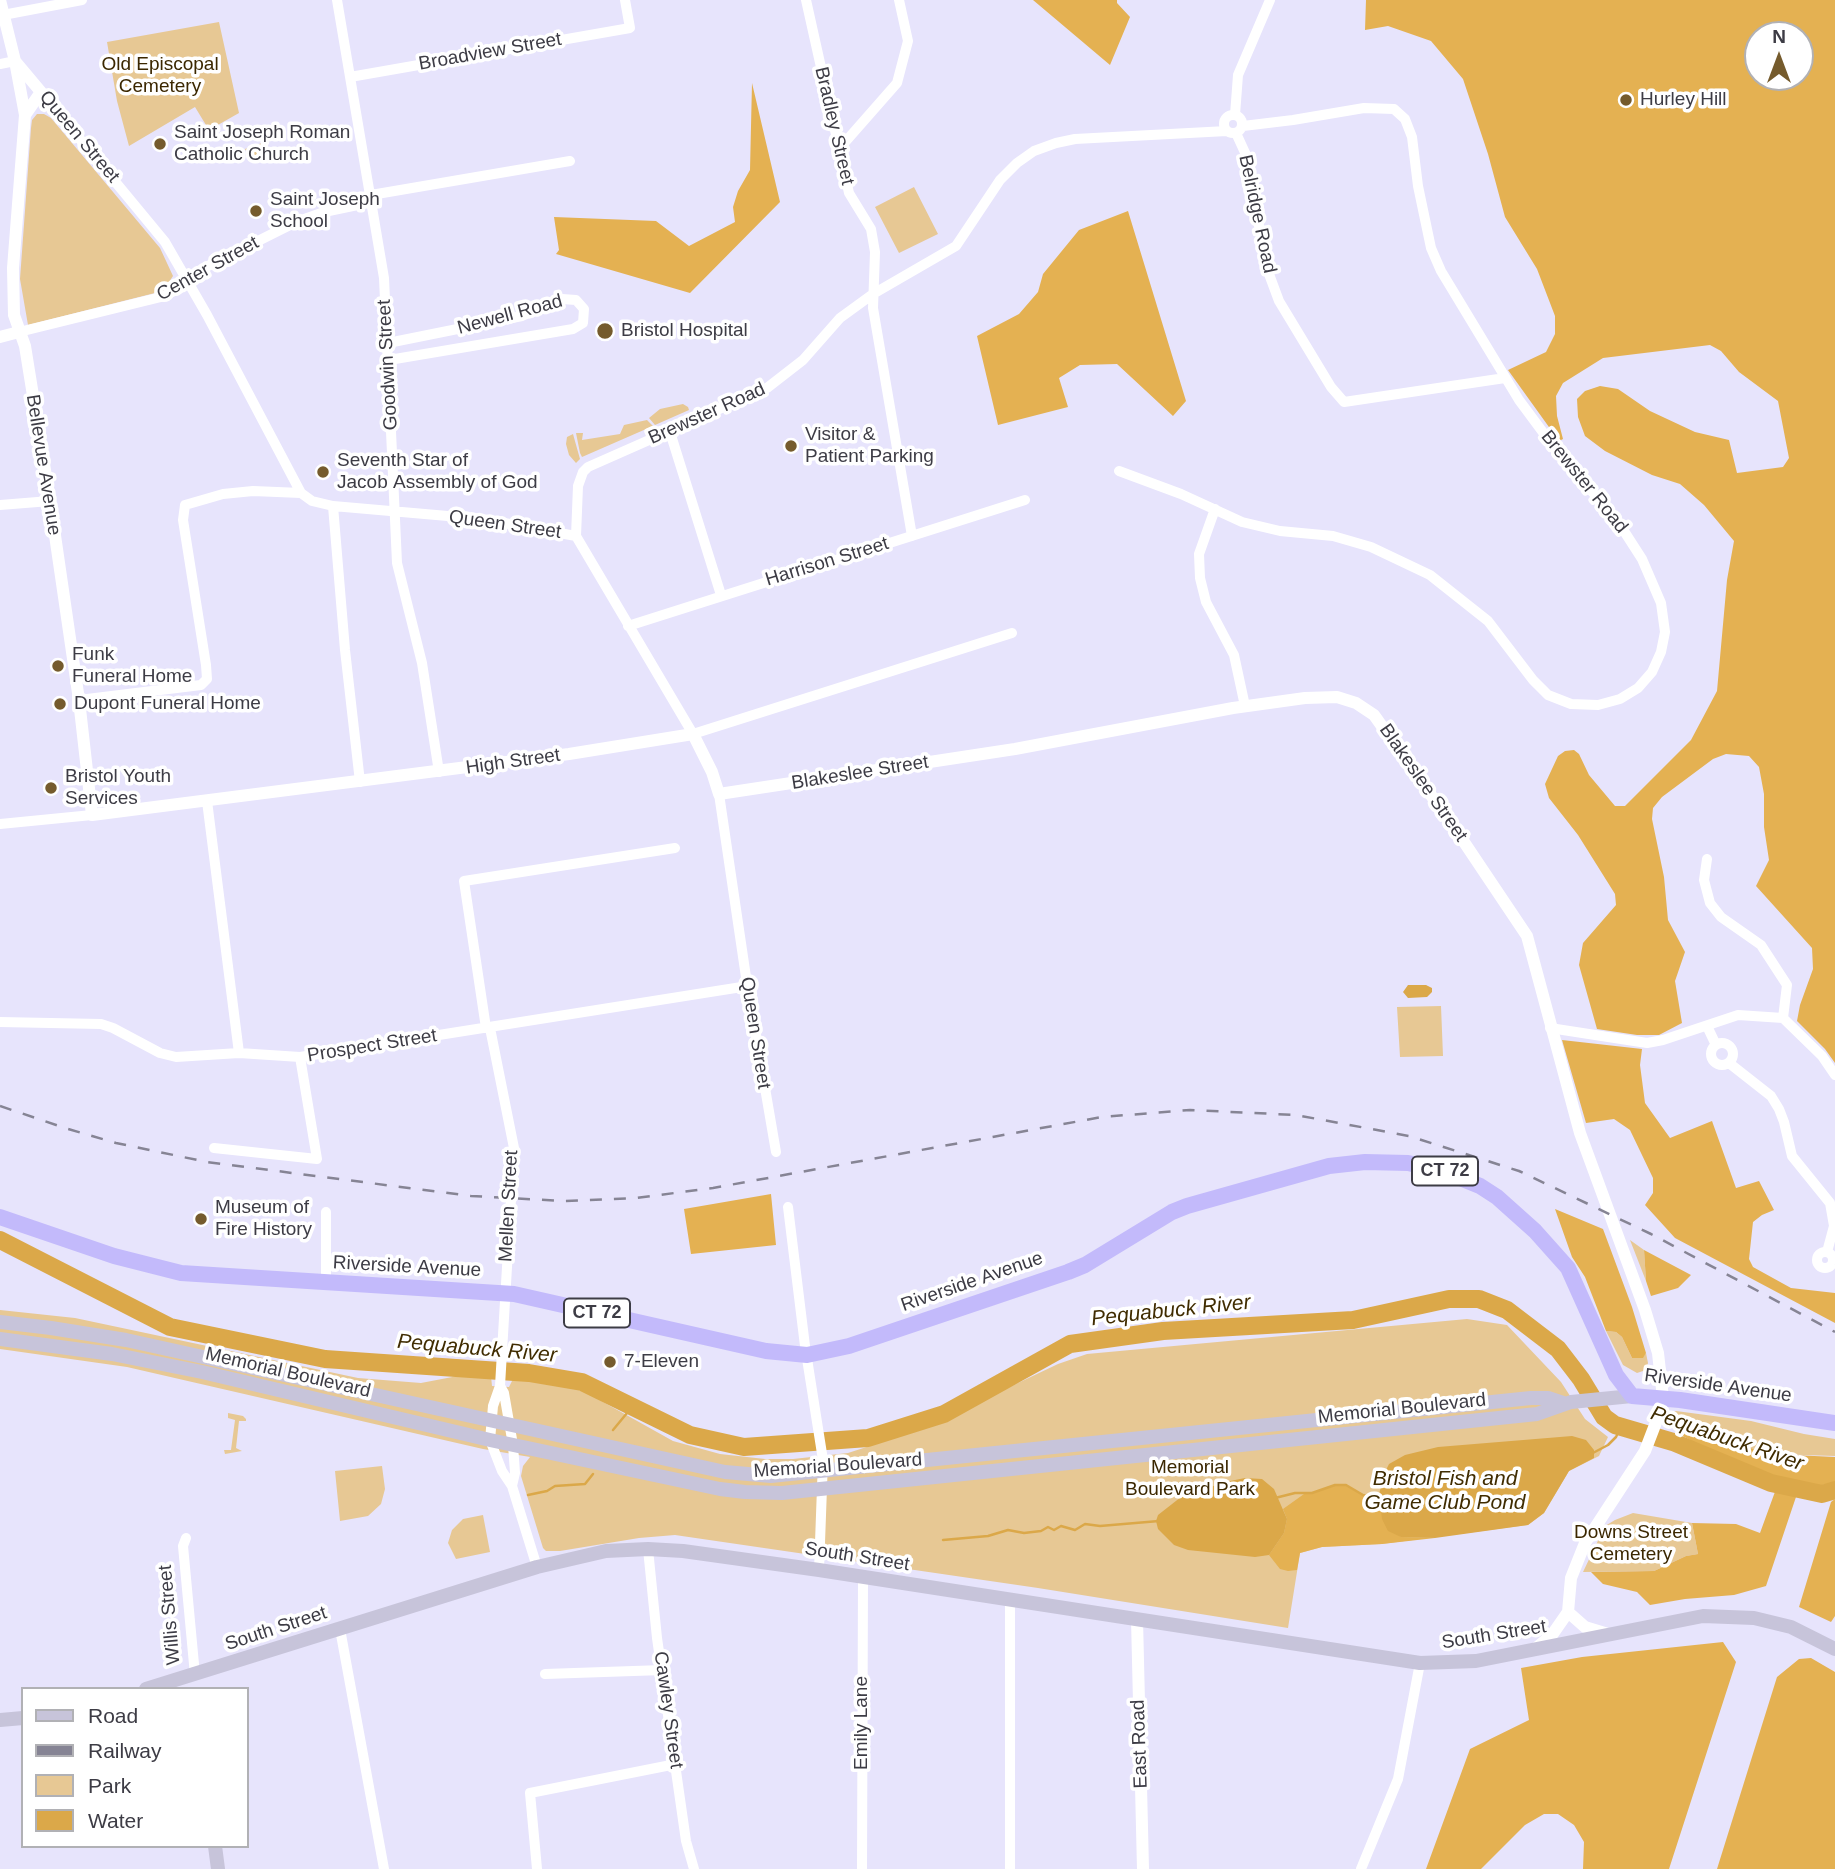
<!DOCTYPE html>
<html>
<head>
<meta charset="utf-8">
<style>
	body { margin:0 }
	#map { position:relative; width:1835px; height:1869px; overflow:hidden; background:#e7e4fc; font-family:Helvetica,sans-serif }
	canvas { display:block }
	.legend { position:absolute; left:21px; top:1687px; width:228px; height:161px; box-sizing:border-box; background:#fff; border:2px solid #b1b1b5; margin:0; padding:9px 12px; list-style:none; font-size:21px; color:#3d3c45 }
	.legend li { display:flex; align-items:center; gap:14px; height:35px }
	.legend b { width:35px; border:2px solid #b1b1b5 }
	.north { position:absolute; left:1744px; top:21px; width:70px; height:70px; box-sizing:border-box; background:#fff; border:2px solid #b1b1b5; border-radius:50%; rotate:0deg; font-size:19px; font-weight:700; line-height:28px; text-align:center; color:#3d3c45 }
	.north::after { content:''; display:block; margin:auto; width:24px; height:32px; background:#755b2d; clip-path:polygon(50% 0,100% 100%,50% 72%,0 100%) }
</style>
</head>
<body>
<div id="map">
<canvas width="1835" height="1869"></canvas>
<ul class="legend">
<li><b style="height:9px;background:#c7c4da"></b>Road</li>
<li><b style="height:9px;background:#868494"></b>Railway</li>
<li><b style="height:19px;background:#e7c894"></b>Park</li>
<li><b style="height:19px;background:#dba849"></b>Water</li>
</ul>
<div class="north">N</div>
</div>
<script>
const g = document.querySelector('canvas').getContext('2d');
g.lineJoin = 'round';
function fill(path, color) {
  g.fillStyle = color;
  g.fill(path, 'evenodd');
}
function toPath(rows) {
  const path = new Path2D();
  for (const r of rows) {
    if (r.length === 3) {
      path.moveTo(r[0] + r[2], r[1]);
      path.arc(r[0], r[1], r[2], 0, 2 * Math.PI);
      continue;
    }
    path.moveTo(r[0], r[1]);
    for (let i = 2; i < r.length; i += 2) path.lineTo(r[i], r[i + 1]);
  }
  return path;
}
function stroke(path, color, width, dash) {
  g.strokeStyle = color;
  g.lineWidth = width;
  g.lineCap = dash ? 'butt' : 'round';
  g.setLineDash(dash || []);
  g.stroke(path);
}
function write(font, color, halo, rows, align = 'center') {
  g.font = font + ' Helvetica,sans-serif';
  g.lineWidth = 7;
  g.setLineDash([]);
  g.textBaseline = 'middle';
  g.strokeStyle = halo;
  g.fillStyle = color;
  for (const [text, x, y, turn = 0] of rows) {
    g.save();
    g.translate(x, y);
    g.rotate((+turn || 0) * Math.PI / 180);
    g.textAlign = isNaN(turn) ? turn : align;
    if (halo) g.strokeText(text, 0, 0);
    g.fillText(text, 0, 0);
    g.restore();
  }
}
fill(toPath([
	[219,22,239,113,209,130,195,107,129,146,117,101,107,42],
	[37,114,44,114,51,118,160,248,173,276,163,291,28,325,20,279,31,128,32,120],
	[262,143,267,155,252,162,245,149],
	[914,187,938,234,899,253,875,207],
	[683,404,688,407,689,410,655,425,649,418,660,409],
	[647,420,653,426,582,457,580,453,576,433,583,433,582,440,620,434,624,425],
	[573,434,580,459,576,463,569,455,566,444,567,437],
	[1441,1006,1443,1056,1400,1057,1397,1007],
	[1630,1240,1644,1250,1646,1281],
	[0,1310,75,1318,358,1378,421,1383,468,1374,491,1376,492,1386,509,1387,513,1379,564,1384,587,1393,673,1441,720,1454,765,1459,793,1459,848,1453,919,1430,1058,1364,1087,1354,1467,1319,1507,1325,1561,1382,1585,1419,1608,1437,1599,1456,1569,1471,1544,1513,1528,1525,1382,1544,1322,1547,1300,1553,1288,1628,1038,1588,675,1535,639,1538,560,1551,546,1551,543,1548,521,1476,523,1466,530,1457,483,1449,127,1367,0,1349],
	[1606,1331,1616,1332,1622,1337,1632,1358,1642,1358,1646,1353,1648,1363,1646,1370,1637,1373,1623,1365],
	[1676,1411,1751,1421,1804,1434,1835,1439,1835,1456,1773,1454,1686,1431,1672,1427,1665,1421,1669,1414],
	[228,1413,243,1416,246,1419,246,1421,239,1421,236,1448,242,1451,225,1454,224,1450,231,1450,235,1420,228,1418],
	[382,1466,385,1489,381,1504,368,1516,340,1521,335,1471],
	[1633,1513,1692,1523,1698,1554,1686,1556,1654,1571,1583,1572,1605,1526,1615,1520],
	[483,1515,490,1552,456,1559,448,1543,452,1530,463,1519]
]), '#e7c894');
fill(toPath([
	[1033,0,1117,0,1117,3,1130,17,1110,65],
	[1366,0,1835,0,1835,1063,1825,1049,1797,1021,1800,1005,1813,969,1812,948,1756,886,1769,860,1764,827,1764,794,1759,767,1749,756,1726,754,1713,759,1662,797,1653,808,1652,819,1664,877,1668,920,1685,952,1675,981,1682,1023,1659,1035,1637,1035,1597,1029,1579,965,1583,943,1616,905,1615,894,1578,835,1549,798,1545,784,1558,756,1565,751,1574,750,1579,754,1589,775,1615,806,1625,806,1691,740,1717,691,1727,580,1734,541,1704,505,1680,484,1652,475,1605,451,1585,436,1578,417,1577,399,1585,391,1600,386,1618,389,1650,411,1695,432,1729,440,1737,473,1783,467,1789,458,1778,401,1739,372,1721,351,1710,345,1603,358,1563,383,1556,396,1557,416,1563,439,1559,441,1508,370,1546,352,1555,334,1555,316,1537,269,1505,217,1488,154,1463,79,1431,41,1388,26,1365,30],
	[1758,35,1800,35,1800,77,1758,77],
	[752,83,780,202,690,293,556,254,559,250,554,217,656,221,689,246,735,222,733,207,738,191,750,170],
	[1128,211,1186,401,1173,416,1117,364,1080,365,1059,378,1068,407,998,425,977,336,1019,314,1038,292,1043,274,1079,230],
	[1562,1040,1642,1049,1640,1065,1645,1103,1670,1138,1712,1121,1736,1188,1759,1181,1774,1210,1762,1215,1753,1222,1749,1259,1753,1267,1791,1288,1835,1293,1835,1323,1675,1238,1645,1205,1653,1193,1653,1178,1630,1130,1614,1119,1586,1123],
	[771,1194,776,1245,691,1254,684,1209],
	[1555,1209,1603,1229,1632,1307,1646,1353,1643,1358,1632,1358,1622,1337,1616,1332,1606,1331,1585,1277,1572,1257],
	[1644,1250,1691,1275,1678,1288,1651,1296,1646,1281],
	[1672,1427,1773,1454,1835,1457,1835,1483,1816,1486,1772,1479,1699,1445,1679,1434],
	[1335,1485,1346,1485,1363,1495,1379,1496,1379,1508,1401,1537,1435,1538,1382,1544,1322,1547,1300,1553,1297,1570,1288,1571,1280,1569,1269,1555,1284,1533,1287,1519,1283,1509,1304,1494,1312,1493],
	[1776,1489,1797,1494,1766,1586,1734,1595,1685,1599,1650,1605,1637,1592,1603,1584,1591,1572,1654,1571,1686,1556,1698,1554,1692,1523,1736,1524,1760,1533],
	[1835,1499,1835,1616,1831,1622,1799,1607,1831,1502],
	[1723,1642,1736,1662,1669,1869,1583,1869,1584,1842,1574,1825,1558,1814,1544,1814,1525,1825,1481,1869,1426,1869,1470,1749,1529,1720,1521,1668,1582,1657],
	[1811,1658,1835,1672,1835,1869,1717,1869,1777,1677,1799,1659]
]), '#e4b152');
fill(toPath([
	[1408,985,1426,985,1432,988,1432,992,1427,997,1408,998,1403,992],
	[1572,1436,1586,1440,1594,1450,1594,1458,1569,1471,1544,1513,1528,1525,1435,1538,1401,1537,1388,1531,1382,1519,1379,1494,1385,1472,1389,1464,1405,1455,1438,1447],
	[1245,1478,1262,1479,1274,1489,1287,1519,1284,1533,1269,1555,1255,1557,1188,1550,1174,1545,1158,1529,1156,1521,1158,1515,1181,1497,1225,1482]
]), '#dba849');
stroke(toPath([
	[613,1430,632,1407],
	[1591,1454,1608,1445,1616,1437,1621,1427],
	[528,1495,547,1491,555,1486,585,1484,593,1474],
	[1275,1498,1295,1493,1312,1493,1335,1485,1346,1485,1363,1495,1382,1496],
	[943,1540,988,1536,1008,1530,1024,1533,1041,1531,1048,1527,1054,1530,1061,1526,1075,1530,1085,1524,1100,1526,1159,1521]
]), '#dba849', 2.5);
stroke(toPath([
	[0,1240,170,1327,325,1359,529,1373,582,1382,690,1435,744,1447,868,1438,944,1414,1070,1344,1163,1331,1353,1320,1449,1299,1479,1299,1507,1310,1558,1349,1581,1379,1604,1417,1615,1425,1673,1442,1771,1483,1822,1494,1835,1490]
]), '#dba849', 18);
stroke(toPath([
	[337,0,384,278,397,563,422,663,439,772],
	[806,0,849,193,871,229,875,252,873,308,912,536],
	[3,15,82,0],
	[0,64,15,61],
	[350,77,630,28,625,0],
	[41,92,165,242,207,315,301,493,312,501,333,506,482,519,576,536,693,734,1012,633],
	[1233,124,9],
	[1235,115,1238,75,1270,0],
	[1236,133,1247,157,1266,266,1279,301,1331,387,1344,402,1505,378],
	[839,149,897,83,908,41,899,0],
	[371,195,570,161],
	[19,332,161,297,179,289,195,274,206,267,296,222,324,212,372,202],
	[388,343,522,316,562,299,576,300,584,309,583,323,573,329,389,360],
	[670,432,721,595],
	[1119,471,1181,494,1242,522,1280,531,1333,536,1371,547,1430,575,1488,621,1533,680,1548,695,1571,704,1598,705,1620,699,1638,688,1652,672,1661,652,1665,632,1661,603,1642,559,1615,517,1565,462,1519,400,1441,271,1431,248,1418,186,1412,137,1405,119,1394,109,1364,108,1293,120,1243,126],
	[0,505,50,501],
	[333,506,345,650,360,782],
	[1215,509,1199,554,1200,578,1206,602,1234,655,1245,706],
	[576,536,578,486,583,472,588,467,767,388,803,360,840,318,873,294,956,246,1000,180,1017,163,1034,151,1056,143,1075,139,1227,131],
	[628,626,1025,500],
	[79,700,201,685,207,679,206,665,183,520,185,505,223,494,253,491,301,493],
	[719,794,746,977,776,1152],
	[207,801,239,1053],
	[0,824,92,815],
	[1707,859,1704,880,1710,903,1721,917,1761,945,1787,985,1783,1018],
	[0,1022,101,1024,113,1028,160,1053,176,1057,239,1053,300,1057,748,986],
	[1707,1026,1716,1045],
	[486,1028,464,881,675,848],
	[490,1028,514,1148,500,1386,493,1406,490,1440,502,1471,512,1486,537,1567],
	[1550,1028,1647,1043,1663,1040,1738,1015,1783,1018,1822,1056,1835,1075],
	[1722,1054,11],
	[1729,1063,1771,1096,1779,1109,1784,1122,1792,1156,1830,1203,1834,1226,1827,1252],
	[214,1148,317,1159,300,1057],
	[788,1207,805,1346,823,1460,819,1570],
	[326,1212,326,1283],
	[1825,1260,8],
	[500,1386,504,1393,513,1445,515,1473,512,1486],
	[186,1538,183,1546,195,1675],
	[648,1549,657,1638,686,1841,694,1869],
	[340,1629,384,1869],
	[545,1674,663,1670],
	[537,1869,530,1793,676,1764],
	[862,1869,863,1577],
	[1010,1869,1010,1601],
	[1361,1869,1398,1779,1420,1663]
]), '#fff', 10);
stroke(toPath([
	[0,0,15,61,25,115,13,268,14,315,25,346,50,501,79,700,92,815,569,754,693,734,712,772,719,794,1015,749,1233,708,1305,698,1337,697,1356,703,1374,715,1460,836,1527,936,1580,1133,1645,1310,1658,1353,1663,1398,1660,1412,1645,1451,1585,1543,1571,1578,1568,1612,1552,1635,1535,1649],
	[15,61,41,92,25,115],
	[0,337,19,332],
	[1568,1612,1585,1627,1608,1634],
	[1137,1619,1143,1869]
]), '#fff', 12);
stroke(toPath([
	[0,1322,51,1328,126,1340,725,1472,771,1476,1531,1398,1548,1398,1563,1403],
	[0,1339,112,1354,202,1372,490,1440,720,1489,745,1492,782,1493,1537,1414,1571,1402,1632,1396],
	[146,1689,537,1567,606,1551,648,1549,683,1551,819,1570,1420,1663,1476,1661,1703,1616,1754,1618,1791,1627,1835,1649],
	[0,1720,23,1718],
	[215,1846,218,1869]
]), '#c7c4da', 14);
stroke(toPath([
	[0,1217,114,1256,181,1273,514,1294,766,1351,807,1355,849,1346,1068,1272,1085,1265,1172,1212,1187,1206,1329,1166,1365,1162,1408,1163,1443,1171,1480,1186,1497,1197,1535,1231,1568,1268,1616,1375,1632,1396,1680,1400,1835,1423]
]), '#c3bafb', 16);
stroke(toPath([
	[0,1106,68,1129,116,1143,207,1162,471,1196,565,1201,636,1198,713,1188,1102,1117,1190,1110,1296,1115,1409,1136,1519,1171,1651,1234,1835,1332]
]), '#868494', 2.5, [12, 12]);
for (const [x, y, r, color] of [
	[1626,100,7,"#755b2d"],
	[160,144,7,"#755b2d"],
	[256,211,7,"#755b2d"],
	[605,331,9,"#755b2d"],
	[791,446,7,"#755b2d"],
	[323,472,7,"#755b2d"],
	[58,666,7,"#755b2d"],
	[60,704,7,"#755b2d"],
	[51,788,7,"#755b2d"],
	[201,1219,7,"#755b2d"],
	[610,1362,7,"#755b2d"]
]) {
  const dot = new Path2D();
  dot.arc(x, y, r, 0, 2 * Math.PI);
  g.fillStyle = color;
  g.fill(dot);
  stroke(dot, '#fff', 2.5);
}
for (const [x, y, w] of [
	[1445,1171,66],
	[597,1313,66]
]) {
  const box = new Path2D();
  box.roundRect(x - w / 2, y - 14.5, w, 29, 5);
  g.fillStyle = '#fff';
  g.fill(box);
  stroke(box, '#3d3c45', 2);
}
write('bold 18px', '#3d3c45', null, [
	["CT 72",1445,1171],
	["CT 72",597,1313]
]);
write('19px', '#3d3c45', '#fff', [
	["Broadview Street",490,52,-10],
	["Bradley Street",834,126,77],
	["Queen Street",79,137,50],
	["Belridge Road",1257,214,78],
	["Center Street",208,269,-29],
	["Newell Road",510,315,-15],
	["Goodwin Street",388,365,-93],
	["Brewster Road",707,414,-24],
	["Bellevue Avenue",43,465,81],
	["Brewster Road",1584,482,51],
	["Queen Street",505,525,8],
	["Harrison Street",827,562,-17],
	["High Street",513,762,-8],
	["Blakeslee Street",860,773,-9],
	["Blakeslee Street",1423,783,55],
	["Queen Street",755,1033,81],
	["Prospect Street",372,1046,-9],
	["Mellen Street",509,1206,-87],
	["Riverside Avenue",407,1267,3],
	["Riverside Avenue",972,1282,-19],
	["Memorial Boulevard",288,1373,13],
	["Riverside Avenue",1718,1386,8],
	["Memorial Boulevard",1402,1409,-6],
	["Memorial Boulevard",838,1466,-4],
	["South Street",857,1557,9],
	["Willis Street",170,1615,-95],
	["South Street",276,1629,-18],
	["South Street",1494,1635,-9],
	["Cawley Street",668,1710,82],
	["Emily Lane",862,1723,-90],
	["East Road",1140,1744,-92]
]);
write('19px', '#3b2700', '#fff', [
	["Old Episcopal",160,65],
	["Cemetery",160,87],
	["Memorial",1190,1468],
	["Boulevard Park",1190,1490],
	["Downs Street",1631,1533],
	["Cemetery",1631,1555]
]);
write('19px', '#3d3c45', '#fff', [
	["Hurley Hill",1640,100],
	["Saint Joseph Roman",174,133],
	["Catholic Church",174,155],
	["Saint Joseph",270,200],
	["School",270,222],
	["Bristol Hospital",621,331],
	["Visitor &",805,435],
	["Patient Parking",805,457],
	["Seventh Star of",337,461],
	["Jacob Assembly of God",337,483],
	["Funk",72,655],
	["Funeral Home",72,677],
	["Dupont Funeral Home",74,704],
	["Bristol Youth",65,777],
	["Services",65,799],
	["Museum of",215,1208],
	["Fire History",215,1230],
	["7-Eleven",624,1362]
], 'left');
write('italic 21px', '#402c01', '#fff', [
	["Pequabuck River",1171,1311,-6],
	["Pequabuck River",477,1349,5],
	["Pequabuck River",1727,1439,19],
	["Bristol Fish and",1445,1479],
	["Game Club Pond",1445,1503]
]);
</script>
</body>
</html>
